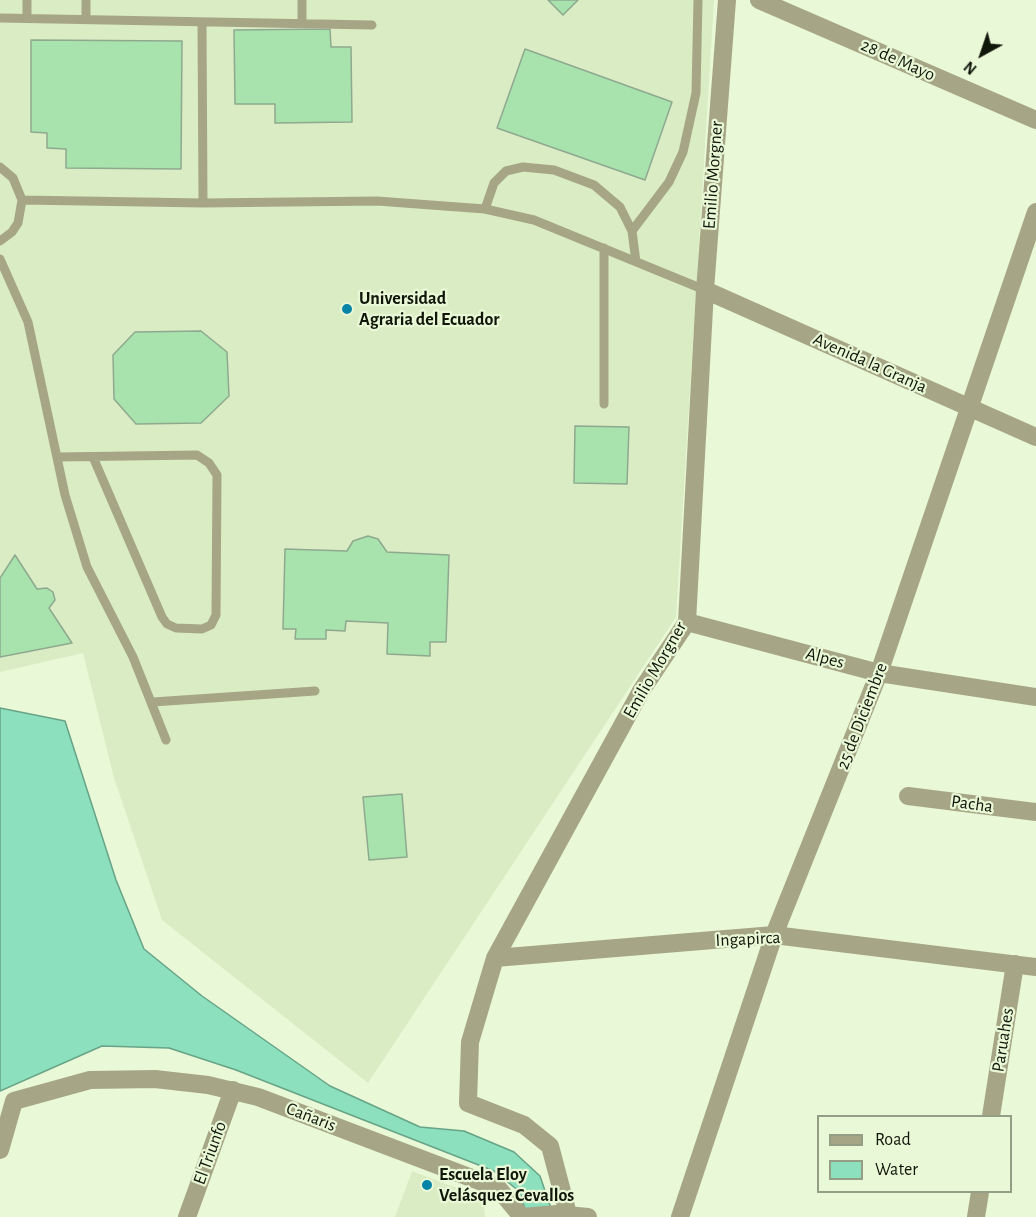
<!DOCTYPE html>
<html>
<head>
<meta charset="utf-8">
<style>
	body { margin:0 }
	#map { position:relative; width:1036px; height:1217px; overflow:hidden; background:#e9f8d6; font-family:"Alegreya Sans",sans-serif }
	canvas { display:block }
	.legend { position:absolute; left:817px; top:1115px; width:195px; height:78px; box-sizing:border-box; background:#e9f8d6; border:2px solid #939e84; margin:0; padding:8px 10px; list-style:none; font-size:18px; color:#11160a }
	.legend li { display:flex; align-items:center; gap:12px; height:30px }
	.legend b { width:30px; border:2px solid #939e84 }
	.north { position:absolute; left:952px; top:24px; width:60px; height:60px; -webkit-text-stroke:4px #e9f8d6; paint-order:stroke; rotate:220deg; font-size:16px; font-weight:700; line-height:24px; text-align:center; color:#11160a }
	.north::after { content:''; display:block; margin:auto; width:21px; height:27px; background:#11160a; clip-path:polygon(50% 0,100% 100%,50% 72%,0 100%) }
</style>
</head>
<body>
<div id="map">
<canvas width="1036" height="1217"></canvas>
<ul class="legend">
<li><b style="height:8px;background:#a6a687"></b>Road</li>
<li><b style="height:16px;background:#8ce0bd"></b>Water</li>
</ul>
<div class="north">N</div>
</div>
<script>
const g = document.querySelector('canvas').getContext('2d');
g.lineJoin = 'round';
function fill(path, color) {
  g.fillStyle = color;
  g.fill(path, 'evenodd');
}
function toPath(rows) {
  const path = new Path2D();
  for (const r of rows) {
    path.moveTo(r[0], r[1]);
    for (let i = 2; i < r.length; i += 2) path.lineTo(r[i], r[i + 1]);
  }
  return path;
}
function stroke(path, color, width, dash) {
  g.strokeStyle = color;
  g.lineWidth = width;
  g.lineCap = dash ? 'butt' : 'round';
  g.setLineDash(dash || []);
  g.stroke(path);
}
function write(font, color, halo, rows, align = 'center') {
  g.font = font + ' "Alegreya Sans",sans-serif';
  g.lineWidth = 4.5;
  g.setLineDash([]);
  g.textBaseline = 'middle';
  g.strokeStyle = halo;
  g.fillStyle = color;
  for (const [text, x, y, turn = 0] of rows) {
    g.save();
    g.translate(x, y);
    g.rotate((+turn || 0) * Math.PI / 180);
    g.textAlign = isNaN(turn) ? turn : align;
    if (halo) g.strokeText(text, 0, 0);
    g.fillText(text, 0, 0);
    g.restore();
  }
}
fill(toPath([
	[0,0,714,0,676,617,368,1083,162,920,114,778,83,653,0,672],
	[412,1171,483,1198,485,1217,395,1217]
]), '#daecc3');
const water = toPath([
	[0,708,65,721,116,880,144,949,202,996,330,1086,420,1127,464,1131,514,1152,540,1176,554,1217,527,1217,520,1192,494,1171,236,1070,169,1048,102,1046,0,1091,0,708]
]);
fill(water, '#8ce0bd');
stroke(water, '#67a387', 1.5);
const building = toPath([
	[548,0,578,0,563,15,548,0],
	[330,29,331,47,351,47,352,122,275,123,275,104,235,104,234,30,330,29],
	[31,40,182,41,181,169,66,168,66,149,47,148,47,133,31,132,31,40],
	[525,49,672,102,645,180,497,128,525,49],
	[201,331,227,352,229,396,201,423,136,424,114,399,113,355,135,332,201,331],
	[575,426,629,427,627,484,574,483,575,426],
	[368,536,378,539,387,552,449,555,446,642,430,642,430,656,387,654,388,623,346,621,345,631,326,630,326,639,295,639,296,629,283,629,285,549,347,551,353,541,368,536],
	[15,555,37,589,47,588,53,592,55,600,49,608,72,643,0,657,0,578,15,555],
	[402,794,407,857,369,860,363,797,402,794]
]);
fill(building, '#a8e2ac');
stroke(building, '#8ea990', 1.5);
stroke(toPath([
	[86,0,86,19],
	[302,0,302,23],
	[27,17,27,0],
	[0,18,372,25],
	[202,22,203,203],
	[0,167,13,178,22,200,18,223,12,232,0,241],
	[22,200,203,203,377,201,485,209,534,220,705,290],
	[485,209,494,183,506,171,523,167,554,170,594,185,620,207,632,231,636,262],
	[632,231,669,182,683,152,696,93,698,0],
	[0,259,28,322,65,495,87,567,133,657,166,740],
	[604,404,604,248],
	[57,457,197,455,209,463,217,475,216,615,211,625,202,629,176,628,167,624,162,617,93,457],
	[153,702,315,691]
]), '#a6a687', 9);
stroke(toPath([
	[759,0,1036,120],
	[705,290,1036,437],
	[687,622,879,673,1036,697],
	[908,796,1036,812],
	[495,958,774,935,1036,967],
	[991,1116,1015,964],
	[0,1150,14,1101,90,1080,155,1079,208,1085,258,1097,498,1188,522,1217,557,1214,588,1217],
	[568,1214,550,1146,524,1125,468,1103,470,1042,495,958,641,691,687,622,705,290,727,0],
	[187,1217,233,1090],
	[680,1217,774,935,879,673,1036,212],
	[976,1217,980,1192]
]), '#a6a687', 18);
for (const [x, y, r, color] of [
	[347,309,6,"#0684a8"],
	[427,1185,6,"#0684a8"]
]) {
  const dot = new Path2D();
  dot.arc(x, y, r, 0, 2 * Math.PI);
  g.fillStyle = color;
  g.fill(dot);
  stroke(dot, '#e9f8d6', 2);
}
write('18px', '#11160a', '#e9f8d6', [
	["28 de Mayo",898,60,24],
	["Emilio Morgner",713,175,-86],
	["Avenida la Granja",870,363,24],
	["Alpes",825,658,15],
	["Emilio Morgner",655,670,-60],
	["25 de Diciembre",862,716,-69],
	["Pacha",972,804,8],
	["Ingapirca",748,939,-3],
	["Paruahes",1003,1040,-81],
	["Cañaris",311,1117,21],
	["El Triunfo",210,1153,-70]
]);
write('bold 18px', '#11160a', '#e9f8d6', [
	["Universidad",359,299],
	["Agraria del Ecuador",359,320],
	["Escuela Eloy",439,1175],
	["Velásquez Cevallos",439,1196]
], 'left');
</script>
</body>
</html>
